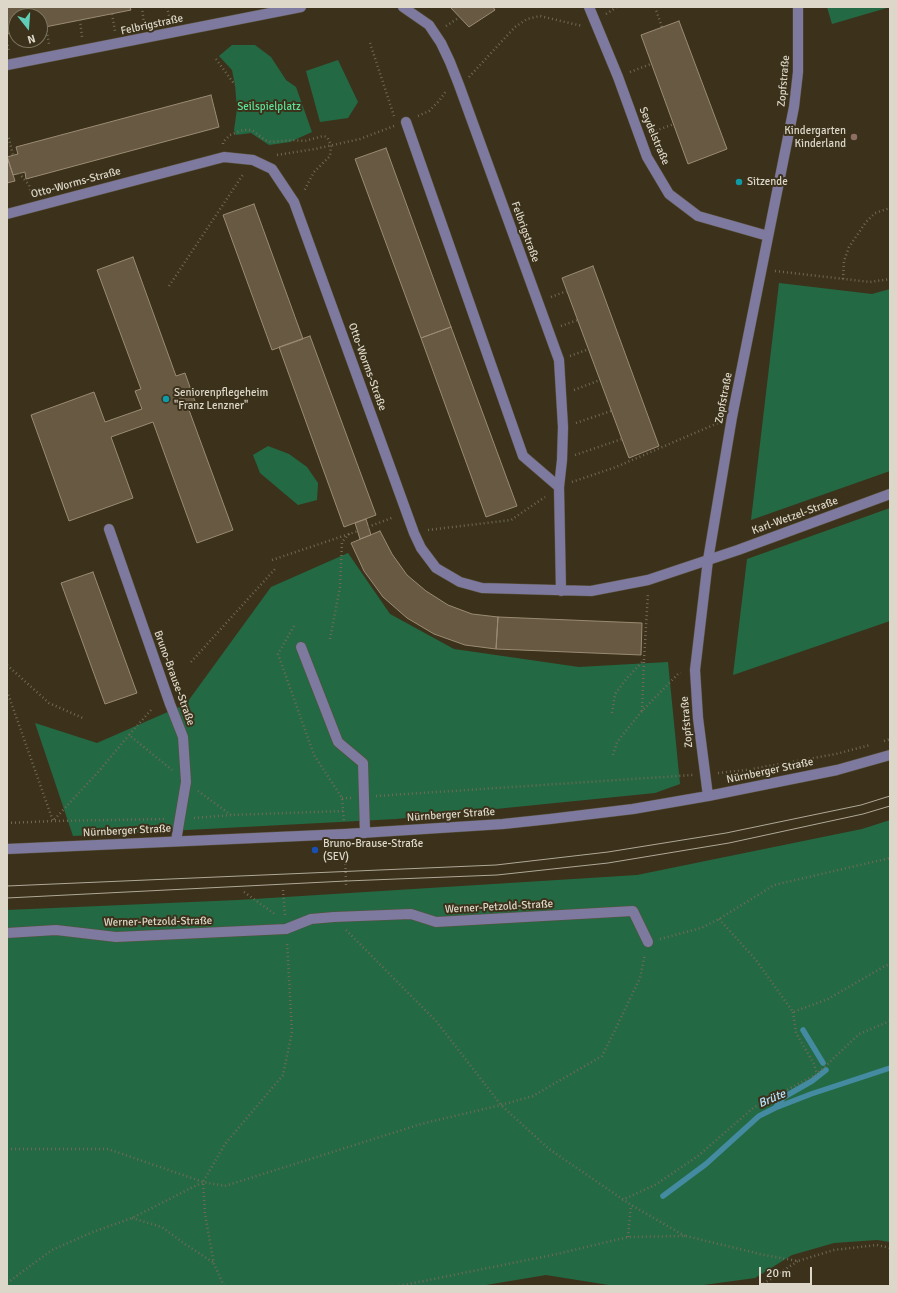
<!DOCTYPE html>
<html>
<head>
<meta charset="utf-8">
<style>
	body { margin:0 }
	#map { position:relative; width:897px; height:1293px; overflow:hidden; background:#3c321b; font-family:Signika,sans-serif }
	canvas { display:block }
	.frame { position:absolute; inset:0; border:8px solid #ddd7c9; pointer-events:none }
	.north { position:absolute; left:8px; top:8px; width:40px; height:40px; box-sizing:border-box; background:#3c321b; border:1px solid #7c7461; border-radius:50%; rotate:163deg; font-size:11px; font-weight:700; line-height:16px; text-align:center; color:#ddd7c9 }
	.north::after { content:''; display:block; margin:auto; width:14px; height:18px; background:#5eceb8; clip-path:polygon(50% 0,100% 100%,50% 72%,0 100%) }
	.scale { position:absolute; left:759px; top:1267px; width:53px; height:18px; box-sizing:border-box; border:2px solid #ddd7c9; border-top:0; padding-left:5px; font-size:12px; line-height:14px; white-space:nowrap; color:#ddd7c9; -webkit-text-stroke:3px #3c321b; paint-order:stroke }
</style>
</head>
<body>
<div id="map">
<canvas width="897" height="1293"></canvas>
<div class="frame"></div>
<div class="north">N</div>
<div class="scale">20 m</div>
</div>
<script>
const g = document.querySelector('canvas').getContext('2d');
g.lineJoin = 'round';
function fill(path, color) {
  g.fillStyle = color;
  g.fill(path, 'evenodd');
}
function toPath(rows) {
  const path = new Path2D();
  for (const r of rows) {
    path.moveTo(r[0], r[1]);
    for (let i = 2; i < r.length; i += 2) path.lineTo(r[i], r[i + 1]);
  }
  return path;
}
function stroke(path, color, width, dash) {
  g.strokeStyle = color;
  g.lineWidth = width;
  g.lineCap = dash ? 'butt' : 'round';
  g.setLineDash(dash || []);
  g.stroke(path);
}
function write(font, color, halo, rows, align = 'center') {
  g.font = font + ' Signika,sans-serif';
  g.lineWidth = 4;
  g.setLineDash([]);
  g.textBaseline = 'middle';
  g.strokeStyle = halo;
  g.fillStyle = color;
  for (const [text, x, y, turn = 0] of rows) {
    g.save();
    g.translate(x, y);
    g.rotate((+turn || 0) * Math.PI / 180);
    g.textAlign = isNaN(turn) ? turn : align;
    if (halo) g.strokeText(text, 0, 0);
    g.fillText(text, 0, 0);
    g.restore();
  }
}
fill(toPath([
	[827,7,890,7,832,24],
	[232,45,255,45,271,57,286,80,296,87,312,132,290,142,269,145,251,133,236,135,234,130,237,109,235,85,232,70,219,56],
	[338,60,358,102,348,118,320,122,306,71],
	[779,283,872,294,890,289,890,471,751,520],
	[268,446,289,454,307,467,318,483,317,500,298,505,260,473,253,455],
	[890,508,890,621,733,675,747,559],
	[348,553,390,614,454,649,579,667,668,662,680,784,655,793,396,819,73,836,35,723,97,743,186,704,271,587],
	[890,820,890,1242,877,1240,834,1243,792,1255,755,1278,696,1286,615,1286,546,1275,480,1286,7,1286,7,910,238,900,637,875,862,829]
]), '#236a44');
stroke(toPath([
	[803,1030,823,1063],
	[775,1108,784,1097,812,1081,826,1070],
	[663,1196,706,1164,759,1116,775,1108,811,1094,890,1068]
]), '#448aa1', 5.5);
const building = toPath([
	[7,7,130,7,131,10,40,28,40,16,16,16,16,32,7,34,7,7],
	[450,7,493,7,495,10,469,27,450,7],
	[679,21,727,149,688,164,641,35,679,21],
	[211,95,219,127,26,179,25,172,13,175,7,157,18,154,16,147,211,95],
	[386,148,451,327,421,338,355,159,386,148],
	[7,156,15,181,7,183,7,156],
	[254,204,303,339,272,350,223,215,254,204],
	[133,257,176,376,185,373,197,407,189,410,233,530,197,543,153,422,111,437,133,498,69,521,31,415,94,392,105,422,142,409,135,391,141,389,97,270,133,257],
	[593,266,659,446,629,458,562,278,593,266],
	[451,327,517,506,486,517,421,338,451,327],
	[310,336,376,515,344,527,279,347,310,336],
	[366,519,371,535,360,539,355,523,366,519],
	[380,531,392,554,407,575,426,591,448,605,472,614,498,617,496,649,465,645,434,634,407,618,383,597,364,571,351,543,380,531],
	[93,572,137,693,105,704,61,583,93,572],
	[498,617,642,623,641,655,496,649,498,617]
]);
fill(building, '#685943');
stroke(building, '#9b8b74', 1);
const minor = toPath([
	[403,7,429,25,441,43,450,62,459,85,559,360,563,427,562,460,559,487,561,591],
	[589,7,618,77,647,157,669,194,698,216,768,236],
	[7,65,301,7],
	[406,122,523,456,559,487],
	[7,214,224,157,253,160,272,169,294,202,414,533,421,548,436,568,460,582,482,588,591,591,648,580,738,550,890,494],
	[109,529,170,704,183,737,186,782,176,841],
	[301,647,338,742,363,763,365,833],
	[708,796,698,718,695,670,708,560,732,417,794,107,798,72,798,7],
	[7,849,345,834,503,824,550,819,633,809,708,796,837,770,890,755],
	[7,933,56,930,116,937,286,929,311,919,334,917,411,914,436,922,633,911,648,942]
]);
stroke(minor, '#59503a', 11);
stroke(toPath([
	[142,7,144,24],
	[167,7,170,20],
	[655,7,662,27],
	[112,14,115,31],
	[606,14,617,7],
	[80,20,82,37],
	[446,26,460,17],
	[46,27,49,44],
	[7,41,9,52],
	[370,43,394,116],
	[216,59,235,85],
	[630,72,651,64],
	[469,77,515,27,527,19,540,16,582,26],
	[418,116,429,111,439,101,446,91],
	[652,132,674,124],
	[7,135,8,135,13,155],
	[223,144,223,142,230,135,243,130,252,130,265,140,271,142,292,140,305,141,323,136,327,137,331,145,330,156,314,172,304,191],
	[277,155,315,149,360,139,394,126],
	[19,173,29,185,31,194],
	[775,271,870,282,890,279],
	[843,279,844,261,849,247,866,222,875,213,890,208],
	[169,286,244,173],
	[551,297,567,291],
	[561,326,578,320],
	[570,356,589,349],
	[574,390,600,380],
	[576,423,611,411],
	[575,455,622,439],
	[572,482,616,467,718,423],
	[368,527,394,517],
	[428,530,511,520,545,497],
	[272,560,358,531],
	[294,626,278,654,314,755,342,798,344,821],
	[330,639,340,587,342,542,350,533],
	[191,662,275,569],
	[7,665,49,703,85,719],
	[7,691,53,821,99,771,129,735],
	[151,710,129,735,172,770],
	[642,711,644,660],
	[612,713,615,694,627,678,644,660,648,593],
	[884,741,890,739],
	[613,755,617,742,642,711,678,674,681,673],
	[718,773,746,770,836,754,870,745],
	[198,791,231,815],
	[376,796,693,775],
	[342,798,351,798],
	[194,818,231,815,343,811],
	[7,823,53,821,167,819],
	[345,848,346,886],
	[283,890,285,915],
	[244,892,276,915],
	[719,919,756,960,793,1012,828,999,885,966,890,964],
	[346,930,436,1021,501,1105,549,1149,631,1205,685,1236],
	[660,939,701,928,719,919,774,885,890,858],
	[793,1012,796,1033,814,1064,817,1074],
	[7,1149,108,1149,203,1182,225,1186,421,1124,501,1105,533,1096,602,1056,616,1028,640,978,645,954],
	[622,1200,655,1185,698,1156,753,1108,817,1074,859,1034,890,1021],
	[132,1218,162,1227,185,1244,214,1263],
	[628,1237,631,1205],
	[7,1283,52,1250,93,1232,132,1218,203,1182],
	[224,1286,214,1264,205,1214,203,1182,225,1144,283,1075,292,1032,287,942],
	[399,1286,557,1254,628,1237,686,1236,764,1255,798,1261,834,1250,877,1245,890,1248],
	[760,1286,798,1261]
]), '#716955', 2.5, [1, 3]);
stroke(minor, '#7d799f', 10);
stroke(toPath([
	[7,886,496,865,608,852,726,833,861,805,890,796],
	[7,898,346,881,497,875,608,863,729,843,863,814,890,806]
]), '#b0a898', 1);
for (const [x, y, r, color] of [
	[854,137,4,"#8d6e63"],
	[739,182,4,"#0f9aa8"],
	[166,399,4,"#0f9aa8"],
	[315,850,4,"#1a4fb4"]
]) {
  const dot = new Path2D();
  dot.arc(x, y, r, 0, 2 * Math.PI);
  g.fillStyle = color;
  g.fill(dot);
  stroke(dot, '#3c321b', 1.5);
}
write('11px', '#ddd7c9', '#3c321b', [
	["Felbrigstraße",152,25,-12],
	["Zopfstraße",784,81,-85],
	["Seydelstraße",654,136,67],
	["Otto-Worms-Straße",76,183,-15],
	["Felbrigstraße",525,232,70],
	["Otto-Worms-Straße",367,367,70],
	["Zopfstraße",724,398,-79],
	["Karl-Wetzel-Straße",795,516,-20],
	["Bruno-Brause-Straße",174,678,70],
	["Zopfstraße",687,722,-95],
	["Nürnberger Straße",770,771,-12],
	["Nürnberger Straße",451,815,-4],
	["Nürnberger Straße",127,831,-3],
	["Werner-Petzold-Straße",499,907,-3],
	["Werner-Petzold-Straße",158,922,-1]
]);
write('11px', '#5ce199', '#3c321b', [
	["Seilspielplatz",269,107]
]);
write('11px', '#ddd7c9', '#3c321b', [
	["Kindergarten",846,131,"right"],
	["Kinderland",846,144,"right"],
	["Sitzende",747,182],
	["Seniorenpflegeheim",174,393],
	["\"Franz Lenzner\"",174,406],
	["Bruno-Brause-Straße",323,844],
	["(SEV)",323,857]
], 'left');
write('italic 12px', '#b3e3fe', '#3c321b', [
	["Brüte",772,1099,-23]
]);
</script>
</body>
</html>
